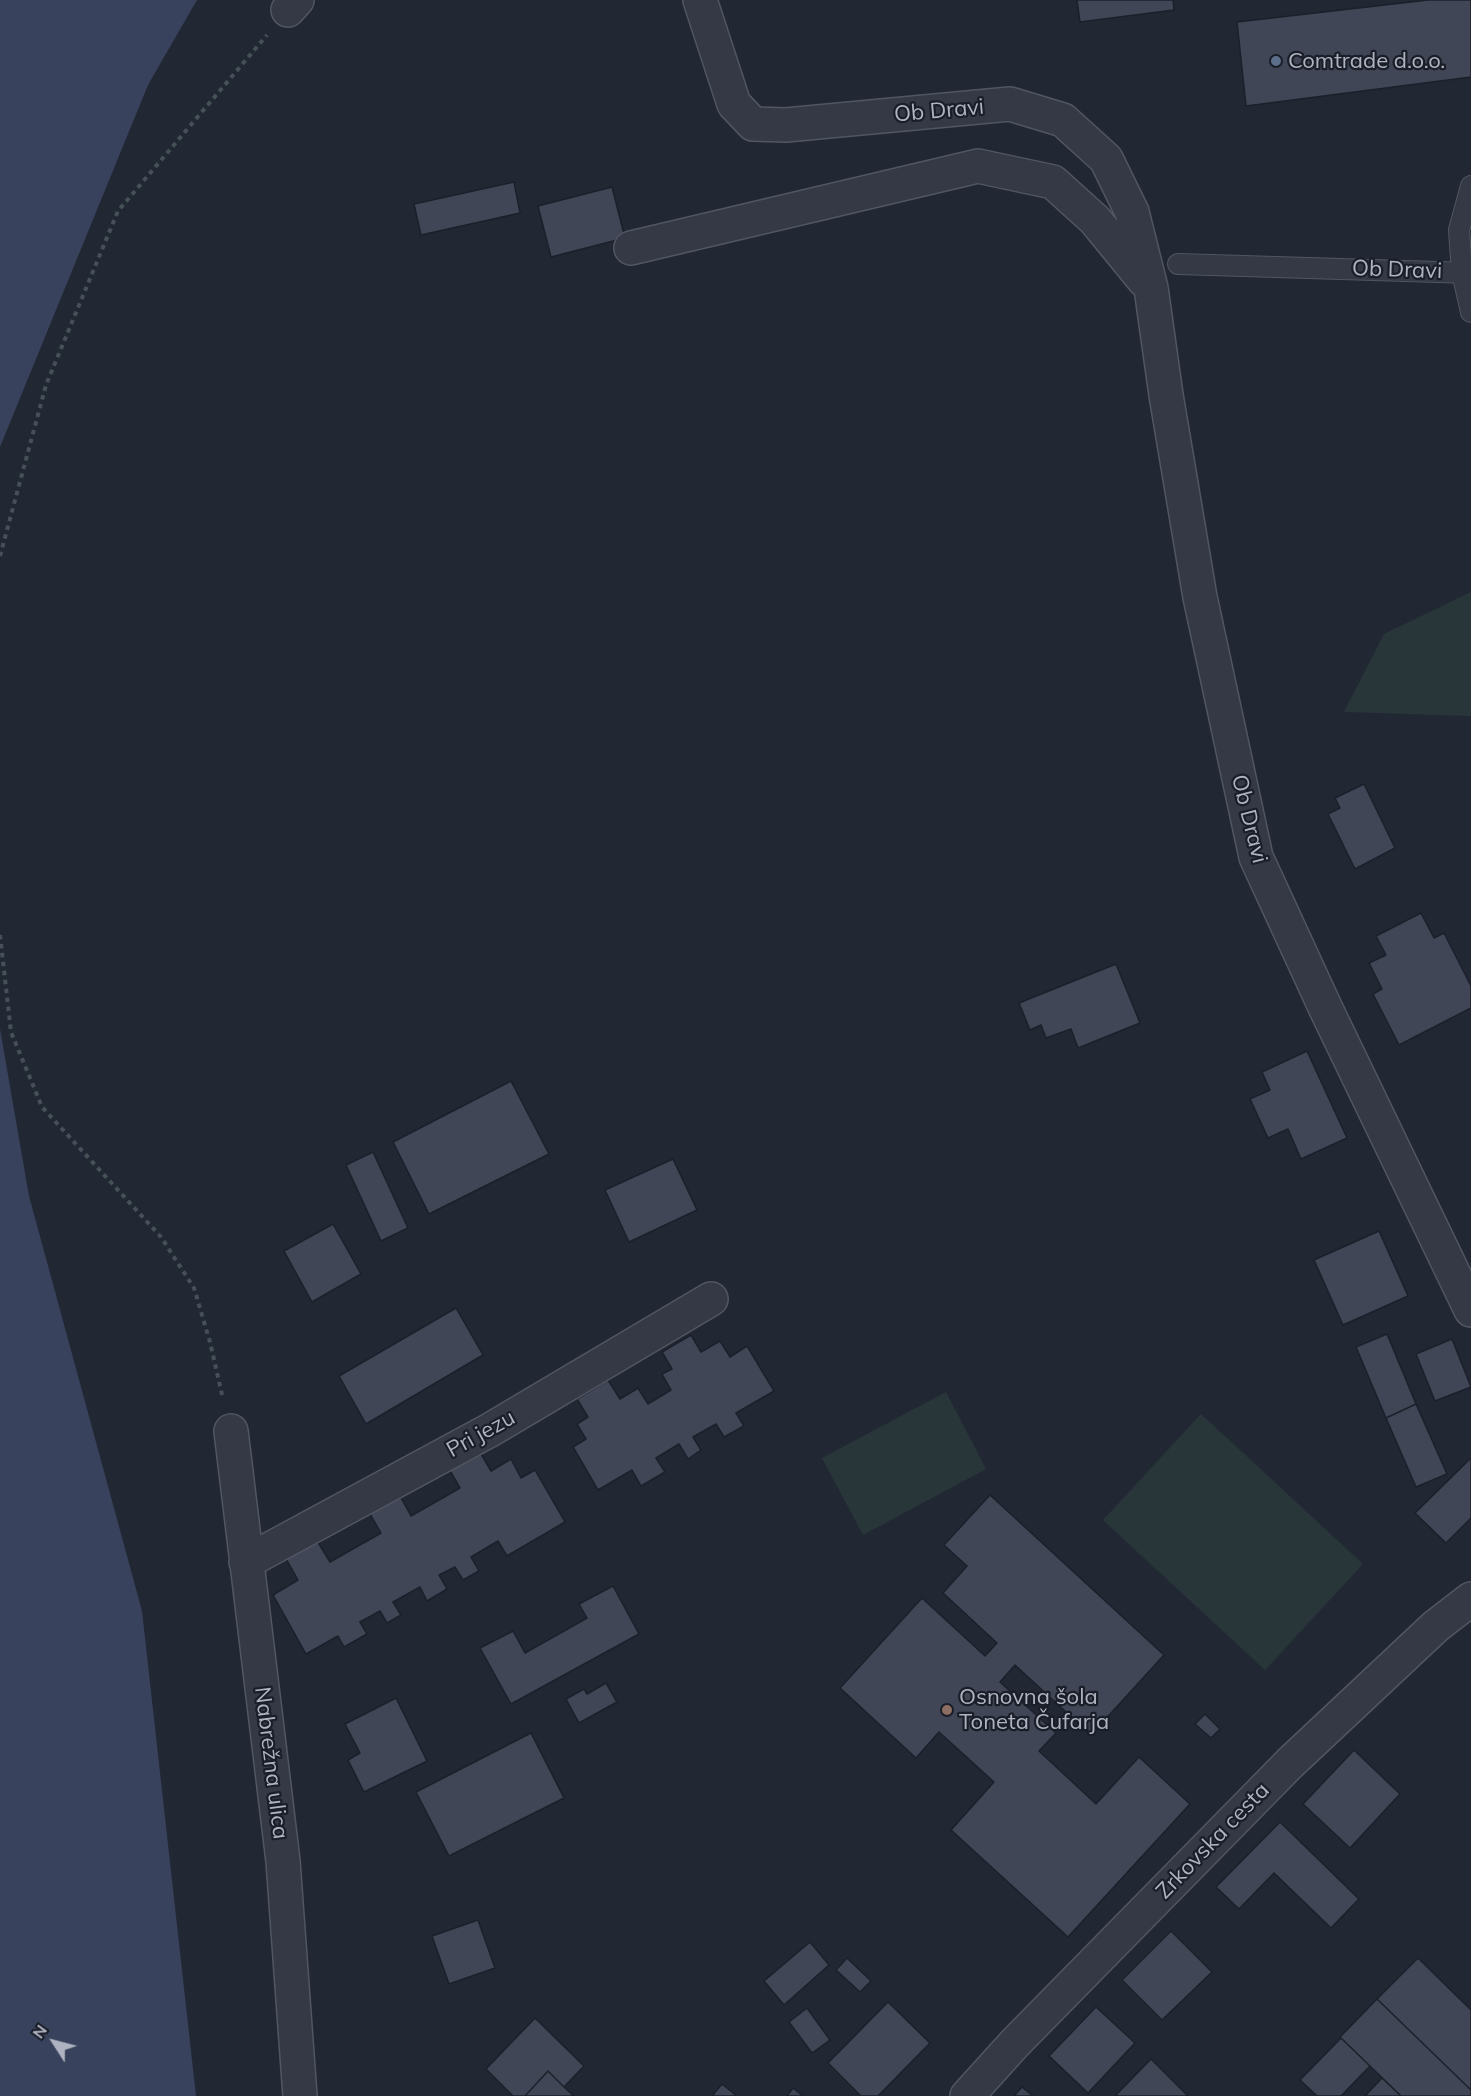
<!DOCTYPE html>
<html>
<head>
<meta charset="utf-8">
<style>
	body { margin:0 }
	#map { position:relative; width:1471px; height:2096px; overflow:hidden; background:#222734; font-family:Mulish,sans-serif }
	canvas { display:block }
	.north { position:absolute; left:24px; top:2012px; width:60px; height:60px; -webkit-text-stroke:4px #1a1e29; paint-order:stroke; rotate:306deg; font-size:16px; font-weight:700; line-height:24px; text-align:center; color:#afb3c1 }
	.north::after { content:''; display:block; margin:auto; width:21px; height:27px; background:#afb3c1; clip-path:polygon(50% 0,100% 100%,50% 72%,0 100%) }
</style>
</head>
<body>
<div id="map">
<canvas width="1471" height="2096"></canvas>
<div class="north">N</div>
</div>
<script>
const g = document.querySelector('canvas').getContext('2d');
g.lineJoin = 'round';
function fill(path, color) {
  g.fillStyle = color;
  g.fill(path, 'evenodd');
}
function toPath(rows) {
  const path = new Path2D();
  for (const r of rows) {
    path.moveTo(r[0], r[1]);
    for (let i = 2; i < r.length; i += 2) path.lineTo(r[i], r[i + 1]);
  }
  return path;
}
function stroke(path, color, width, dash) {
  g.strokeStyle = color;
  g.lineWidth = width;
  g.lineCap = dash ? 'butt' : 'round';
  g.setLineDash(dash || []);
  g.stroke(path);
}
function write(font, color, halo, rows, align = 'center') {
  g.font = font + ' Mulish,sans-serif';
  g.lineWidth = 4.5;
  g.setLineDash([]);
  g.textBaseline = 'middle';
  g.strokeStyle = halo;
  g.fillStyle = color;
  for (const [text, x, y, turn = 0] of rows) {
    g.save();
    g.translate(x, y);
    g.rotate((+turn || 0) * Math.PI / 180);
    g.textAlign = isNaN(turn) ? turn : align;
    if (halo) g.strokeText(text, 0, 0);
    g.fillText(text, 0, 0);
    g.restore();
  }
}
fill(toPath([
	[1471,592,1471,716,1344,712,1384,634],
	[946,1392,986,1469,863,1535,822,1458],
	[1201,1414,1363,1564,1265,1670,1103,1520]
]), '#283639');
fill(toPath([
	[0,0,197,0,148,85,0,447],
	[0,1029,29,1196,142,1611,196,2096,0,2096]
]), '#39425c');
const building = toPath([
	[1077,0,1173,0,1174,10,1080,22,1077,0],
	[1428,0,1471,0,1471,77,1246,106,1237,22,1428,0],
	[514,182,520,213,421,235,414,204,514,182],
	[612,187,625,238,551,257,538,206,612,187],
	[1364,784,1395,848,1355,869,1328,814,1340,808,1335,798,1364,784],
	[1421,913,1434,938,1444,933,1471,986,1471,1008,1399,1045,1373,994,1382,989,1369,963,1386,955,1376,936,1421,913],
	[1116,964,1140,1023,1078,1048,1071,1029,1046,1038,1041,1025,1030,1030,1019,1003,1116,964],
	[1307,1051,1347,1138,1301,1159,1288,1129,1268,1138,1250,1099,1270,1090,1262,1072,1307,1051],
	[511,1081,549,1154,429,1214,393,1142,511,1081],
	[373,1152,408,1228,381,1241,346,1165,373,1152],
	[673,1159,697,1210,629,1242,605,1190,673,1159],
	[333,1224,361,1274,312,1302,284,1251,333,1224],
	[1379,1231,1408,1296,1343,1325,1314,1260,1379,1231],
	[456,1308,483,1355,366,1424,339,1376,456,1308],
	[1387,1334,1416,1404,1386,1418,1356,1347,1387,1334],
	[691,1335,701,1352,720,1341,730,1357,747,1346,774,1391,736,1413,744,1426,724,1437,716,1424,693,1437,701,1450,688,1459,679,1444,656,1458,665,1472,641,1486,632,1470,598,1490,573,1447,586,1439,577,1424,588,1417,577,1399,608,1380,620,1399,638,1388,648,1404,671,1390,662,1374,672,1369,662,1352,691,1335],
	[1452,1339,1471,1387,1435,1401,1416,1354,1452,1339],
	[1416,1404,1447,1474,1416,1487,1386,1418,1416,1404],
	[480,1452,491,1471,511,1459,521,1478,535,1470,565,1522,507,1556,498,1541,471,1557,479,1571,463,1580,455,1567,439,1575,447,1589,427,1601,420,1587,393,1602,401,1615,387,1623,380,1611,360,1622,367,1634,344,1647,338,1636,306,1654,273,1595,298,1580,285,1557,316,1539,330,1562,381,1533,369,1512,399,1494,411,1516,460,1488,449,1469,480,1452],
	[1471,1458,1471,1518,1446,1543,1415,1513,1471,1458],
	[990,1495,1164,1655,1091,1735,1015,1665,1000,1682,1056,1733,1039,1751,1096,1804,1139,1757,1190,1804,1068,1937,951,1830,994,1782,939,1732,916,1758,840,1688,922,1598,985,1656,997,1643,943,1593,967,1566,944,1545,990,1495],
	[613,1586,639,1634,511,1704,480,1648,513,1631,525,1653,587,1618,579,1604,613,1586],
	[606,1683,617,1702,579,1723,566,1699,584,1689,587,1694,606,1683],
	[396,1698,427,1761,364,1792,348,1760,360,1753,345,1724,396,1698],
	[1205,1714,1220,1729,1211,1738,1195,1724,1205,1714],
	[531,1733,564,1798,449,1856,416,1792,531,1733],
	[1354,1750,1400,1794,1350,1848,1303,1804,1354,1750],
	[1280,1822,1359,1899,1331,1928,1274,1873,1239,1909,1216,1887,1280,1822],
	[478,1920,495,1968,449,1984,432,1936,478,1920],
	[1171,1931,1212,1972,1162,2020,1122,1980,1171,1931],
	[810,1942,829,1965,784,2005,764,1981,810,1942],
	[847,1958,871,1981,860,1992,836,1970,847,1958],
	[1418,1958,1471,2010,1471,2090,1377,1999,1418,1958],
	[1377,1999,1471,2090,1471,2096,1401,2096,1340,2037,1377,1999],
	[888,2002,930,2043,878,2096,861,2096,828,2063,888,2002],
	[1096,2007,1135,2043,1088,2093,1049,2056,1096,2007],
	[807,2008,830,2040,812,2053,789,2022,807,2008],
	[535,2018,584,2066,564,2087,548,2071,525,2096,513,2096,486,2069,535,2018],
	[1341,2038,1370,2066,1341,2096,1317,2096,1300,2080,1341,2038],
	[1151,2059,1188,2096,1115,2096,1151,2059],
	[548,2071,564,2087,574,2096,525,2096,548,2071],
	[1382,2078,1401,2096,1365,2096,1382,2078],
	[722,2084,737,2096,712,2096,722,2084],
	[1022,2087,1033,2096,1014,2096,1022,2087],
	[793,2088,803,2096,787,2096,793,2088]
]);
fill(building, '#404655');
stroke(building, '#1c202b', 1.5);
const lane = toPath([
	[1471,186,1459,230,1462,272,1471,312],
	[1178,264,1471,273]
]);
const street = toPath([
	[700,0,734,104,753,124,786,125,1010,104,1063,120,1106,159,1132,212,1151,288,1166,395,1200,597,1256,857,1325,1007,1471,1310],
	[288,10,297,0],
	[631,248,978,166,1053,182,1095,220,1144,280],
	[231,1431,283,1861,300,2096],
	[246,1562,490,1430,711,1299],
	[967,2096,1015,2043,1290,1763,1436,1626,1471,1599]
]);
stroke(lane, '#525662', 22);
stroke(street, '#525662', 36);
stroke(toPath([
	[0,556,46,385,118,211,267,35],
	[0,935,11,1032,42,1107,161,1237,194,1288,210,1342,223,1399]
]), '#455156', 4, [4.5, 4.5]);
stroke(lane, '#353945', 20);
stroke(street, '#353945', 33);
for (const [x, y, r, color] of [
	[1276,61,6,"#5c6f8a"],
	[947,1710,6,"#8d6e63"]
]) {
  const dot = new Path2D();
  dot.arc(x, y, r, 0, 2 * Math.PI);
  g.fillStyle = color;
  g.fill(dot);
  stroke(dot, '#1a1e29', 2);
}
write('22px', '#afb3c1', '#1a1e29', [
	["Comtrade d.o.o.",1288,61],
	["Osnovna šola",959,1697],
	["Toneta Čufarja",959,1722]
], 'left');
write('22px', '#afb3c1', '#1a1e29', [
	["Ob Dravi",939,111,-5],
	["Ob Dravi",1397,270,2],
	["Ob Dravi",1249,819,76],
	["Pri jezu",481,1434,-29],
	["Nabrežna ulica",271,1763,83],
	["Zrkovska cesta",1213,1841,-46]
]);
</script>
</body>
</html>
